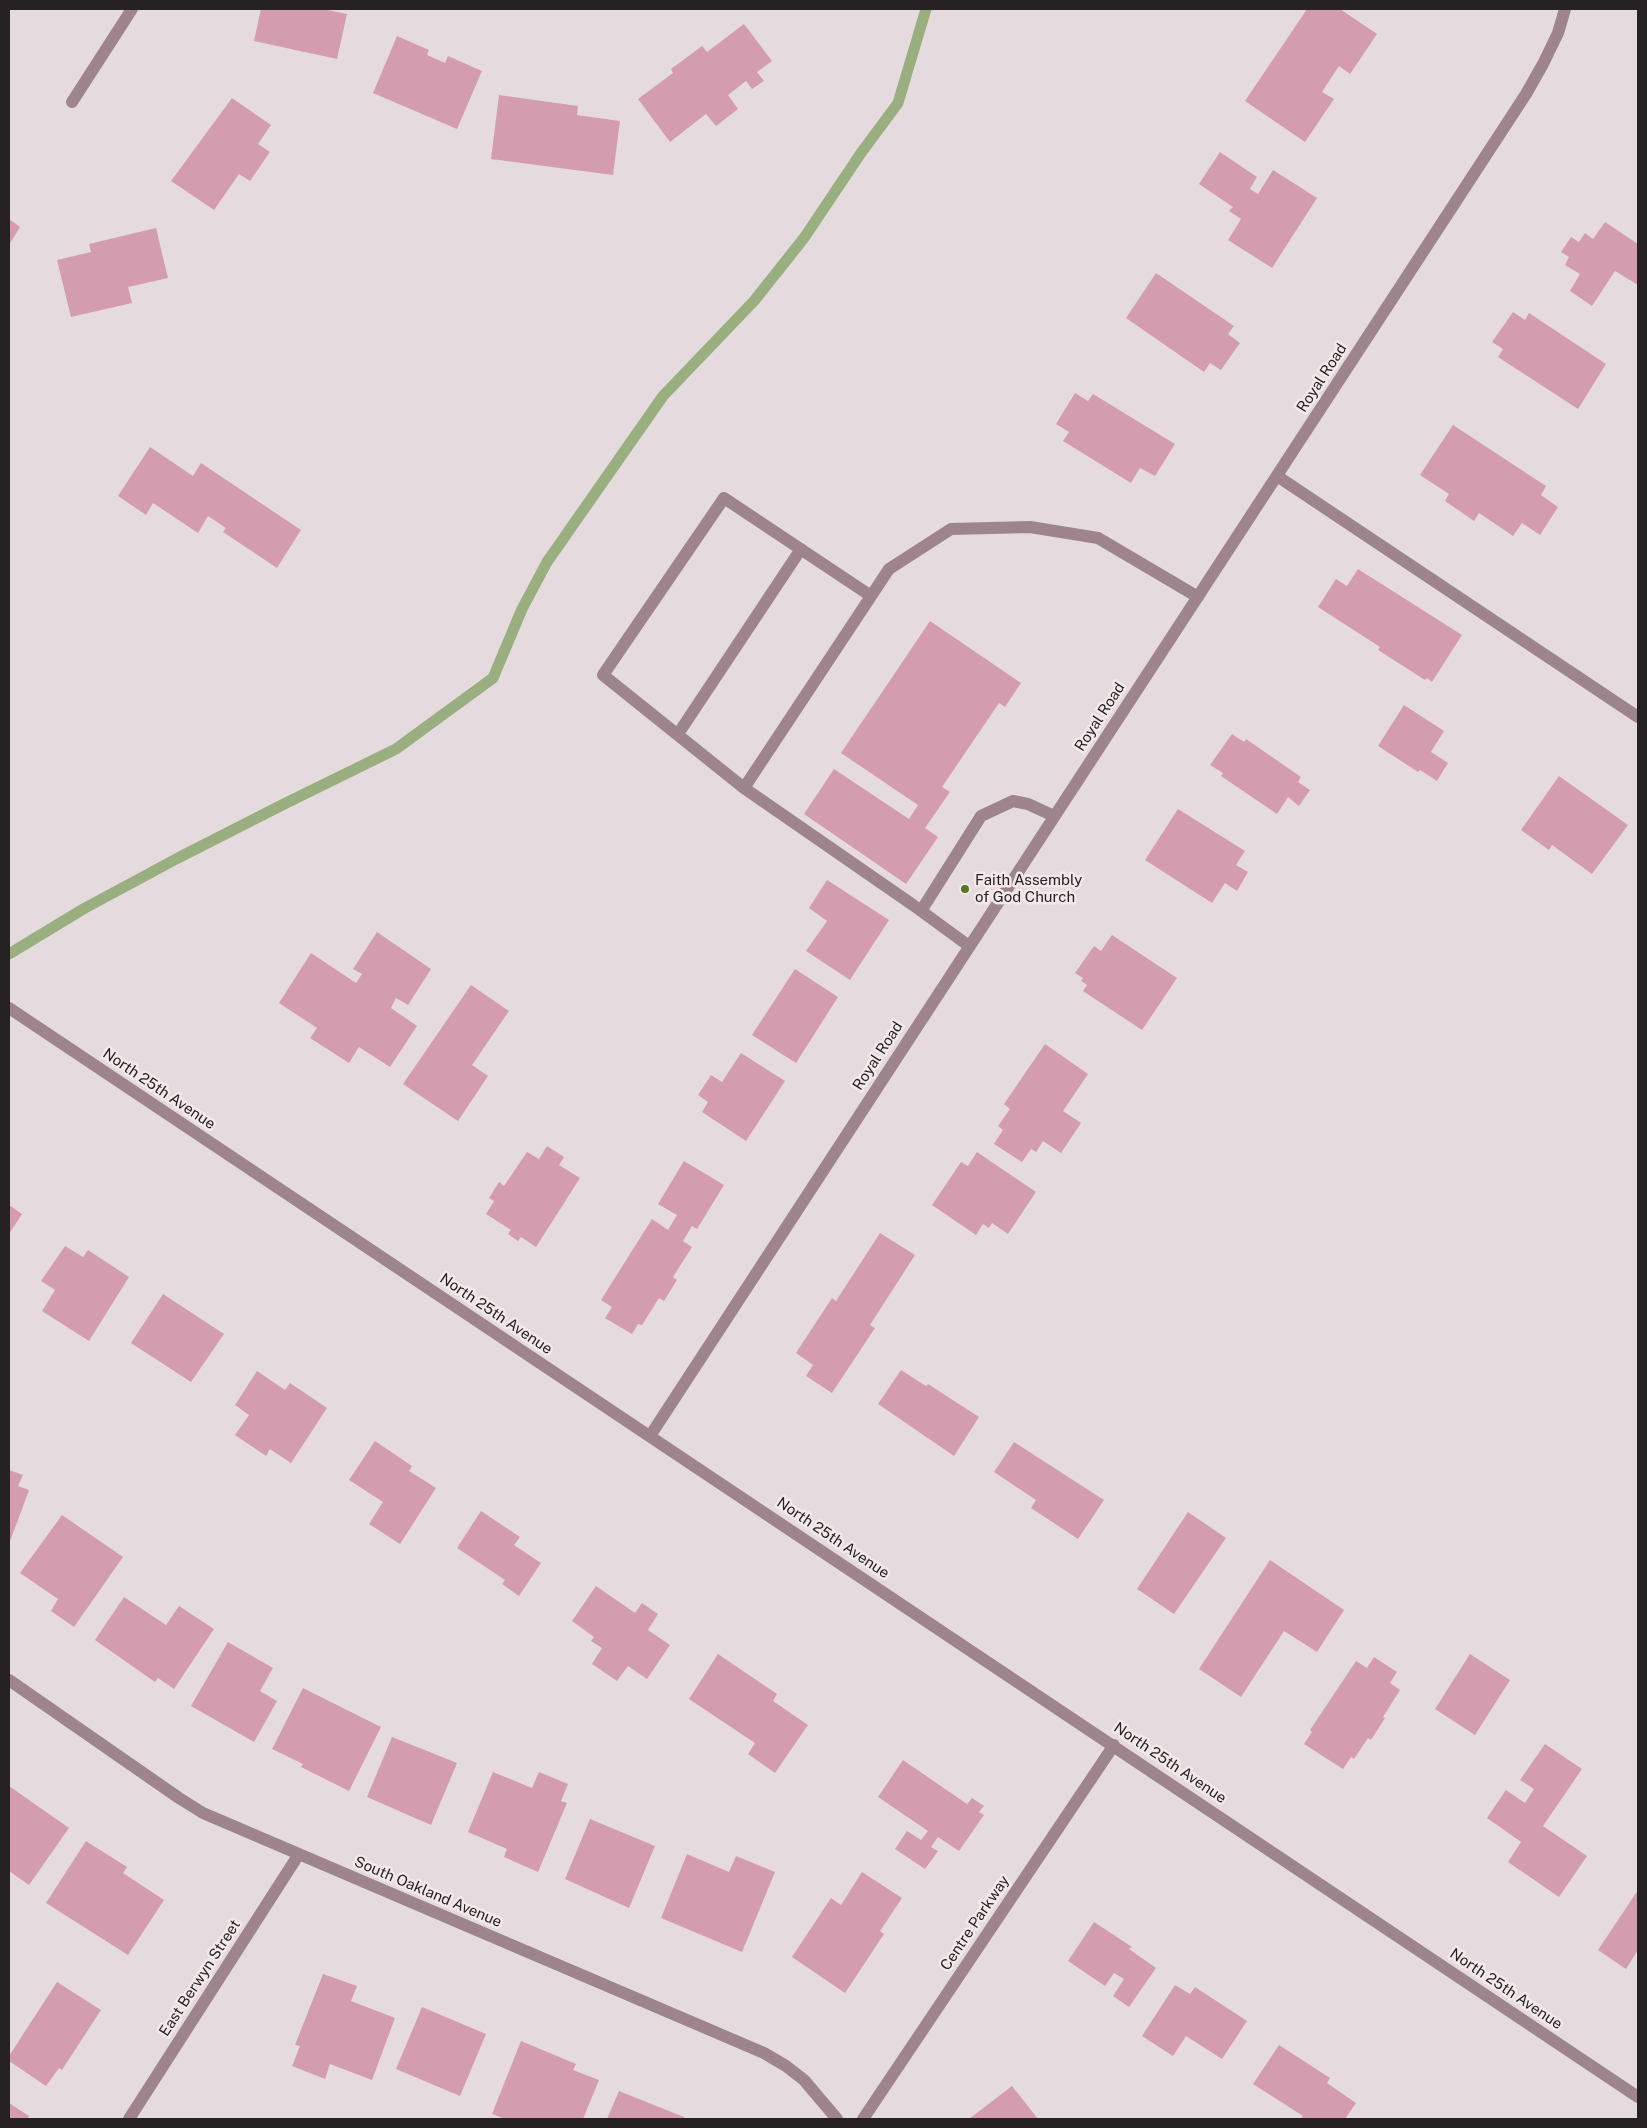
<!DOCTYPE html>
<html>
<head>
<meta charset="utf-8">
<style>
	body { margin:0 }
	#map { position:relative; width:1647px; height:2128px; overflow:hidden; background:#e5dbde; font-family:"Public Sans",sans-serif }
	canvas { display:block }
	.frame { position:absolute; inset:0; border:10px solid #262223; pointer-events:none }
</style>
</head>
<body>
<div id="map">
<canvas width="1647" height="2128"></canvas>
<div class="frame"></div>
</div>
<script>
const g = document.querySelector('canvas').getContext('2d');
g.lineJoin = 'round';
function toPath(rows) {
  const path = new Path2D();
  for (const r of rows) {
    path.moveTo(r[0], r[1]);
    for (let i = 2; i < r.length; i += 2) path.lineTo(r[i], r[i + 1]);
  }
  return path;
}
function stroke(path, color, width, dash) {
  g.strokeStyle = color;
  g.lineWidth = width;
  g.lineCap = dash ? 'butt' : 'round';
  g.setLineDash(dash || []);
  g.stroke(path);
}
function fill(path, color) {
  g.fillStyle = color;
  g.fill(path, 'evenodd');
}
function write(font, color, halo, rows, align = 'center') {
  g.font = font + ' "Public Sans",sans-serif';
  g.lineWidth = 5;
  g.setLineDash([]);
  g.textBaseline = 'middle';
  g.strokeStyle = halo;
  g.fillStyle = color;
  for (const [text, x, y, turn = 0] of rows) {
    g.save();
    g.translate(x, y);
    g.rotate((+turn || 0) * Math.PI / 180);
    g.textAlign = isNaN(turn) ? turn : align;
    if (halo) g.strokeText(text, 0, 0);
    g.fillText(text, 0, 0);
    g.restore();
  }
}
stroke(toPath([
	[9,954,85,908,178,858,284,804,396,749,493,678,522,609,547,562,663,396,754,301,804,238,861,153,898,103,926,9]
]), '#99af80', 11);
fill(toPath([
	[261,9,323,9,347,14,337,59,254,41],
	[1307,9,1340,9,1377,34,1350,74,1339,66,1322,92,1334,99,1305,142,1245,101],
	[744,24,772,61,757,72,764,81,752,89,746,81,728,95,738,109,716,126,706,114,670,142,638,99,673,73,671,69,702,46,707,52],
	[397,36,429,50,427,55,445,63,448,56,482,71,457,129,373,93],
	[499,95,578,106,577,115,620,121,613,175,491,159],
	[232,98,271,125,258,144,270,152,250,181,239,174,214,210,171,181],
	[1220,152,1257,177,1250,189,1258,194,1273,170,1317,198,1272,268,1228,240,1241,219,1229,211,1233,207,1199,184],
	[9,219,20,227,9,245],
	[1605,222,1638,244,1638,285,1615,271,1592,306,1570,291,1580,274,1565,265,1569,257,1561,252,1571,237,1579,242,1585,233,1593,239],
	[156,228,168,278,128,287,132,303,71,317,57,260,91,252,89,244],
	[1156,273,1234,326,1228,334,1240,343,1221,370,1210,363,1204,372,1126,318],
	[1513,312,1525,320,1529,313,1606,364,1578,409,1498,357,1503,349,1492,342],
	[1075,393,1088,401,1093,394,1175,444,1155,476,1140,468,1131,483,1063,441,1069,432,1056,424],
	[1453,425,1546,486,1541,495,1558,507,1540,535,1522,523,1513,536,1479,513,1474,521,1445,501,1449,494,1420,475],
	[150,447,193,476,201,463,301,530,277,568,223,532,226,528,208,516,198,533,153,503,146,515,118,496],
	[1358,569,1462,635,1432,682,1427,678,1425,680,1378,650,1380,647,1318,607,1336,579,1347,586],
	[930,621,1021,683,1005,707,999,703,942,787,950,792,925,828,938,837,906,884,804,814,834,769,909,819,918,805,841,753],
	[1404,705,1444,731,1431,752,1448,763,1437,781,1420,770,1418,772,1378,746],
	[1232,734,1244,742,1246,739,1301,777,1298,782,1310,790,1299,806,1288,797,1277,814,1221,776,1223,773,1210,765],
	[1559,776,1628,825,1592,874,1552,845,1549,850,1521,830],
	[1178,809,1245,851,1236,865,1248,872,1237,891,1225,883,1212,903,1145,860],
	[827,880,889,920,850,980,806,951,827,921,809,908],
	[377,932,431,969,408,1005,396,998,391,1008,417,1026,390,1067,359,1047,349,1063,310,1038,317,1028,279,1003,311,953,356,983,362,974,353,969],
	[1112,935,1177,978,1142,1030,1083,991,1087,985,1081,981,1083,978,1075,973,1094,946,1101,951],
	[795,969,838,997,796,1063,752,1035],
	[471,985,509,1011,472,1065,488,1076,458,1121,403,1084],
	[1045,1044,1088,1074,1063,1111,1081,1123,1061,1153,1043,1141,1036,1152,1031,1149,1022,1162,994,1144,1003,1130,998,1126,1010,1109,1004,1104],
	[741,1053,785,1081,746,1141,702,1112,708,1102,698,1095,711,1075,722,1082],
	[547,1146,564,1157,559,1165,580,1178,536,1247,521,1237,518,1241,508,1234,511,1230,486,1214,494,1201,489,1198,499,1182,504,1186,527,1152,539,1159],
	[977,1152,1036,1192,1008,1234,992,1223,989,1228,983,1224,976,1235,932,1205,961,1162,968,1166],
	[684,1161,724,1185,697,1229,692,1226,683,1241,692,1247,673,1277,677,1280,664,1301,659,1298,642,1325,638,1324,632,1334,605,1318,612,1307,601,1300,652,1219,668,1230,677,1215,658,1204],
	[9,1205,22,1214,9,1234],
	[880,1233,915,1255,870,1325,875,1328,832,1393,806,1376,813,1365,796,1353,832,1298,836,1301],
	[65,1246,83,1257,88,1250,129,1277,89,1341,42,1311,55,1290,41,1281],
	[163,1294,224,1334,191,1382,131,1343],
	[901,1370,926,1386,928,1384,979,1417,954,1456,878,1404],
	[257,1371,285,1390,290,1383,327,1408,291,1463,270,1449,266,1456,235,1435,249,1415,235,1405],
	[375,1441,412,1466,409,1471,436,1488,400,1544,369,1524,383,1502,349,1480],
	[1014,1442,1104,1500,1078,1539,1031,1508,1036,1500,994,1472],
	[9,1470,23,1475,18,1486,29,1490,9,1544],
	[481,1511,520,1537,514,1545,541,1563,519,1596,502,1584,505,1580,457,1548],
	[1188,1512,1226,1538,1174,1614,1137,1589],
	[62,1515,123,1557,74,1627,51,1611,58,1599,20,1573],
	[1270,1560,1344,1610,1317,1652,1284,1631,1241,1697,1199,1669],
	[596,1586,635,1613,642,1603,658,1614,648,1630,670,1645,647,1679,628,1666,617,1681,592,1664,602,1648,591,1641,594,1637,572,1621],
	[124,1597,166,1625,179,1606,214,1629,174,1689,158,1678,155,1682,95,1640],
	[228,1642,273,1668,260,1691,277,1701,254,1742,191,1706],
	[718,1654,777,1694,773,1701,808,1725,775,1773,748,1754,755,1743,689,1699],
	[1470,1654,1510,1680,1475,1735,1435,1709],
	[1374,1657,1397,1672,1390,1683,1400,1690,1383,1717,1385,1718,1371,1740,1368,1738,1354,1759,1351,1757,1343,1769,1304,1744,1312,1732,1310,1730,1356,1661,1367,1668],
	[303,1688,381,1727,349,1791,301,1767,303,1764,272,1749],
	[392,1737,457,1763,431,1825,367,1797],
	[1545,1744,1582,1769,1543,1826,1587,1856,1559,1897,1508,1862,1521,1842,1487,1818,1506,1790,1525,1803,1534,1789,1520,1780],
	[903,1760,967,1804,972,1798,984,1806,979,1812,984,1815,959,1851,938,1837,931,1847,938,1851,925,1869,895,1849,907,1831,921,1840,928,1831,878,1797],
	[493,1772,532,1788,539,1772,568,1784,561,1801,567,1803,538,1872,504,1857,507,1849,468,1832],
	[9,1786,69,1828,29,1885,9,1871],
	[590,1819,655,1846,629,1908,565,1879],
	[86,1841,127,1867,123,1873,164,1900,128,1955,46,1903],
	[687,1854,729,1872,736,1856,775,1872,742,1952,661,1918],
	[862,1872,902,1898,880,1931,884,1934,845,1993,792,1957,831,1898,841,1905],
	[1638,1890,1638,1950,1626,1969,1598,1950],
	[1094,1922,1132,1947,1129,1949,1156,1968,1129,2007,1113,1996,1124,1979,1114,1973,1105,1986,1068,1961],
	[323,1974,357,1986,351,2001,395,2018,372,2080,330,2064,325,2079,292,2066,300,2046,295,2045],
	[57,1982,101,2010,62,2070,59,2068,46,2086,9,2061,9,2056],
	[1175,1985,1190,1994,1195,1987,1247,2021,1222,2059,1186,2036,1173,2056,1142,2036],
	[422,2007,486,2034,460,2096,396,2069],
	[521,2041,576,2064,573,2070,599,2080,583,2119,505,2119,492,2114],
	[1279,2045,1330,2078,1327,2083,1356,2103,1345,2119,1301,2119,1303,2116,1253,2084],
	[1012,2086,1038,2119,969,2119],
	[619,2091,684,2117,684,2119,607,2119],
	[9,2103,29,2116,27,2119,9,2119]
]), '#d49daf');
stroke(toPath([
	[72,102,132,9],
	[1277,476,1638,717],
	[871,596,724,498,603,675,744,788,913,905,969,946],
	[678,734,801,549],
	[744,788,889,569,951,529,1030,527,1098,538,1198,597],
	[921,911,981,816,1013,801,1028,804,1054,816],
	[9,1008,1638,2097],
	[650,1436,1526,94,1543,64,1558,33,1565,9],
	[9,1680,179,1798,203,1813,764,2053,786,2066,804,2080,837,2119],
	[129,2119,299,1854],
	[863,2119,1114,1745]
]), '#9e858d', 12);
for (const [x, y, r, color] of [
	[965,889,5,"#567429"]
]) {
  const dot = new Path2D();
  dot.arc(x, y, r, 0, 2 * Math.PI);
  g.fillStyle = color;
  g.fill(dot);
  stroke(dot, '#f3e9eb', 2);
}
write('15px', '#262223', '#f3e9eb', [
	["Royal Road",1322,378,-57],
	["Royal Road",1100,717,-57],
	["Royal Road",878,1056,-57],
	["North 25th Avenue",159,1089,34],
	["North 25th Avenue",496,1314,34],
	["North 25th Avenue",833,1538,34],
	["North 25th Avenue",1170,1763,34],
	["South Oakland Avenue",428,1892,23],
	["Centre Parkway",975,1923,-56],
	["East Berwyn Street",200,1978,-57],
	["North 25th Avenue",1506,1989,34]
]);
write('15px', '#262223', '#f3e9eb', [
	["Faith Assembly",975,880],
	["of God Church",975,897]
], 'left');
</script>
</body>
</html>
